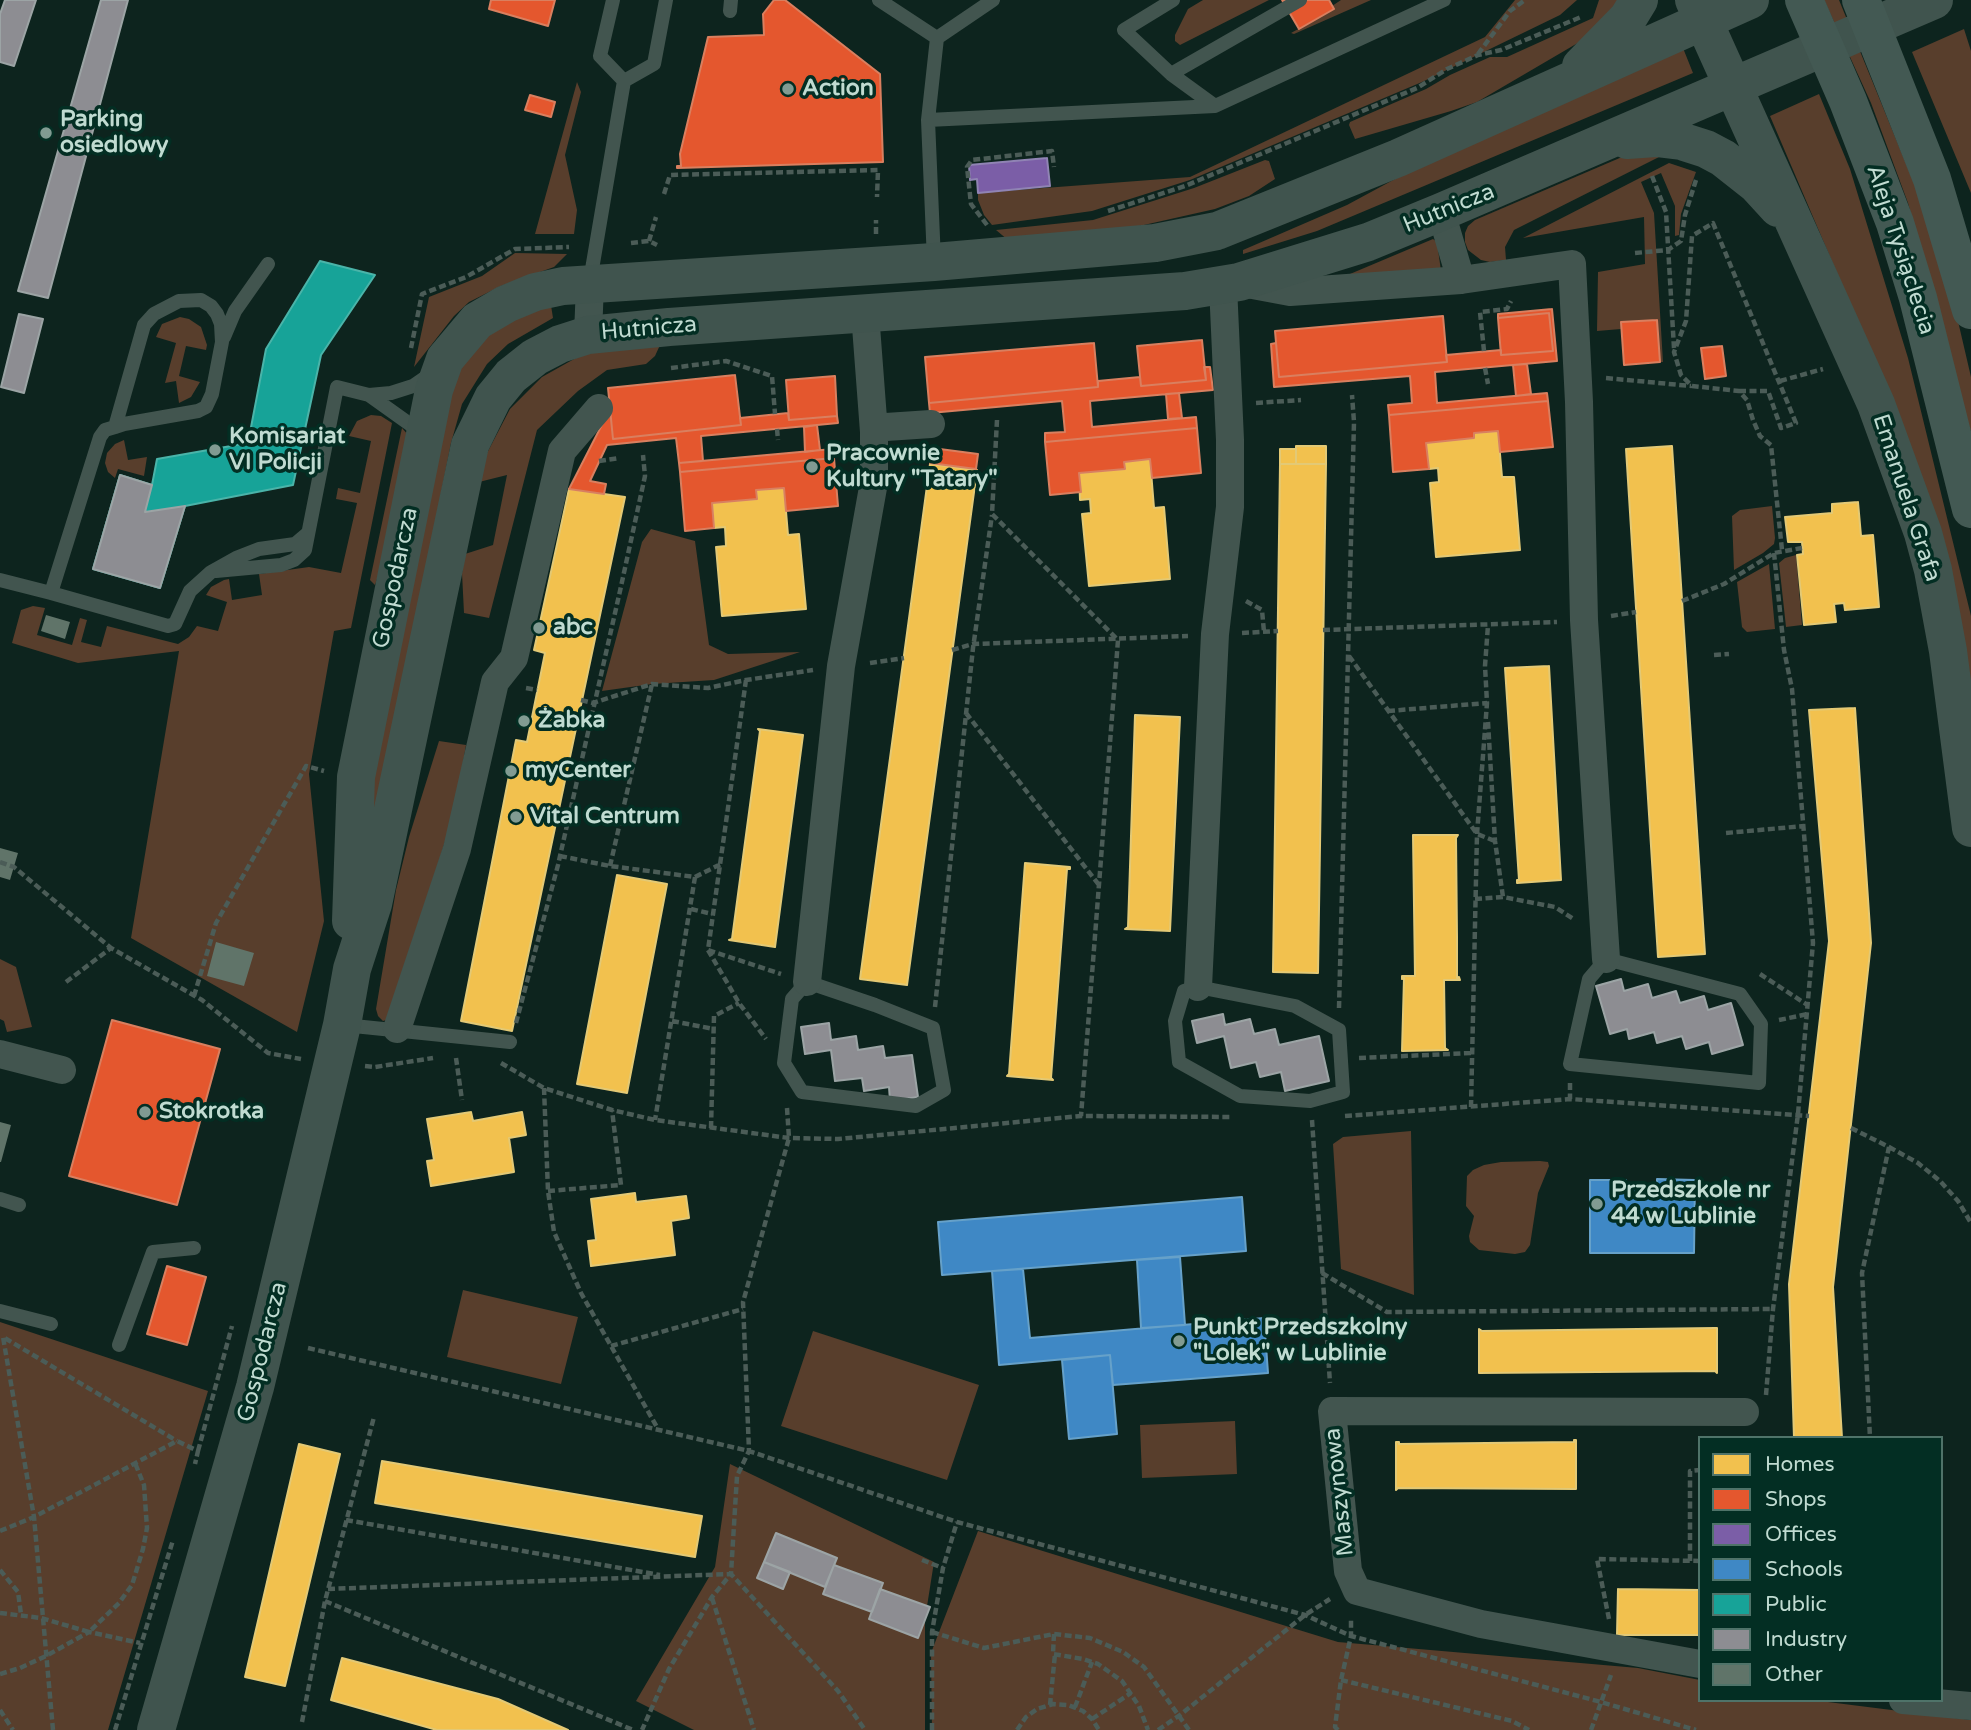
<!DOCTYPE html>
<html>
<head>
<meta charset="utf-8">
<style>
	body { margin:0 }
	#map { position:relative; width:1971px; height:1730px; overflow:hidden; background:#0d241e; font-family:"Varela Round",sans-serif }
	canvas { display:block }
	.legend { position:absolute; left:1698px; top:1436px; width:245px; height:266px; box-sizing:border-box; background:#032e23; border:2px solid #4f7369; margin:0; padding:9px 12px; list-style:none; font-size:21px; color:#c0dbd1 }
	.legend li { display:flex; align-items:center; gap:14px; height:35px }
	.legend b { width:35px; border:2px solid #4f7369 }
</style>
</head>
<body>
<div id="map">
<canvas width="1971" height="1730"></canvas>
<ul class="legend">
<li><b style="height:19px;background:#f2c14e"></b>Homes</li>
<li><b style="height:19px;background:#e4572e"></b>Shops</li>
<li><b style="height:19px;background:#7b5ea7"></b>Offices</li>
<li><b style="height:19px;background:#3f88c5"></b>Schools</li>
<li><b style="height:19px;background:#17a398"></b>Public</li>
<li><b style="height:19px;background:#8d8d92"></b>Industry</li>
<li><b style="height:19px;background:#607469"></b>Other</li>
</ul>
</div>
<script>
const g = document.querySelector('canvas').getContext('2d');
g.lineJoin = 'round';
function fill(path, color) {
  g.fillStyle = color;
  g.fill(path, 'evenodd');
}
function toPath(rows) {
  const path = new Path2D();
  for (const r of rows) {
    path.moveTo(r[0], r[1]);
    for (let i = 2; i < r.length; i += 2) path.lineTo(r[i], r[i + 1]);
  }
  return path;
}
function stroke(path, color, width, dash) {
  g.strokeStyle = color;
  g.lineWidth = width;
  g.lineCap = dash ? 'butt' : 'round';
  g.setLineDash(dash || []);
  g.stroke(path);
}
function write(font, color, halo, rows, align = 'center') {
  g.font = font + ' "Varela Round",sans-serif';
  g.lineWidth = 7;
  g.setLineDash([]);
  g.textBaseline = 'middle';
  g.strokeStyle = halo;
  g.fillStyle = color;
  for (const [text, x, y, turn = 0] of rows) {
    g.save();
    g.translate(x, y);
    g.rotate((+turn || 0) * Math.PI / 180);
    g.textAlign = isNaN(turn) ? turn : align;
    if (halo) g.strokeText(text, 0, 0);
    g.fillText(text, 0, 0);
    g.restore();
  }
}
fill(toPath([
	[1203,0,1269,0,1180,45,1175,41,1175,35,1188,9],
	[1341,0,1371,0,1294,34,1291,33,1334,9,1332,6],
	[1515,0,1577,0,1560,15,1422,82,1190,180,1092,211,992,225,984,215,978,200,978,193,1190,177,1485,37],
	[1599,0,1623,0,1588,37,1477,102,1451,111,1355,139,1349,125,1350,122,1426,89,1450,75,1490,57,1507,57,1593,18],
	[1824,0,1839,0,1923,205,1954,304,1971,377,1971,433,1908,203,1871,103],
	[1964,29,1971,51,1971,193,1912,52],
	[1683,48,1693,73,1317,231,1243,254,1243,250,1347,205,1408,172],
	[577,82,581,92,565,155,577,210,574,234,535,234],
	[1819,94,1850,169,1908,358,1971,616,1971,702,1845,292,1770,116],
	[1629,154,1665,154,1514,230,1505,247,1506,260,1490,262,1481,260,1468,250,1465,242,1465,233,1468,226,1475,220],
	[1265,160,1269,161,1275,179,1249,196,1215,209,1135,227,1008,240,996,230,1093,220,1194,188],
	[1669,163,1696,172,1681,214,1679,235,1675,236,1675,206,1661,173,1641,182,1654,213,1663,362,1660,362,1656,320,1621,322,1621,329,1597,331,1598,272,1645,264,1644,217,1523,238],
	[1433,239,1437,242,1441,271,1331,282],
	[515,253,567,254,554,267,501,286,469,302,454,316,414,367,429,297,482,276],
	[550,299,553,318,508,344,487,364,462,404,451,443,371,846,374,778,455,373,477,341],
	[180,317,189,319,201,327,207,345,206,350,186,346,179,376,200,382,191,397,179,403,176,381,165,383,176,343,156,337,162,324],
	[660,345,655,356,646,364,607,370,578,391,537,430,489,618,464,613,462,573,465,554,493,545,507,475,479,482,486,455,510,409,542,377,583,354],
	[371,415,381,416,392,423,351,628,334,631,309,774,324,921,297,1032,131,938,179,651,78,663,12,643,21,610,33,606,45,608,37,635,72,645,80,618,87,620,81,642,101,647,107,626,178,644,189,637,197,626,218,631,227,602,206,595,211,587,224,580,229,579,232,600,262,595,259,574,309,567,341,573,357,503,336,499,338,488,360,493,371,441,349,436,357,421],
	[402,428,408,435,392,534,375,585,370,580],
	[124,440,128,460,147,457,144,476,118,469,115,478,108,472,105,463,107,453,115,444],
	[1772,506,1775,538,1774,544,1763,553,1734,570,1732,516,1740,510],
	[651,529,695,541,709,645,728,654,800,652,714,680,652,684,602,691,642,542],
	[1796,555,1802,625,1786,627,1779,563,1785,558],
	[1769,564,1775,629,1747,632,1742,627,1737,582],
	[439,741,466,745,460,781,452,819,390,1019,383,1021,378,1016,376,1009,396,890,409,837],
	[0,959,16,967,32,1027,7,1032,4,1021,0,1019],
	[1411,1131,1414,1295,1341,1269,1333,1144,1343,1137],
	[1540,1161,1548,1162,1549,1166,1538,1193,1530,1245,1525,1252,1515,1254,1479,1250,1470,1242,1469,1236,1474,1216,1466,1206,1467,1176,1473,1170,1484,1165,1501,1162],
	[463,1290,578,1317,561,1384,447,1357],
	[0,1322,208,1391,108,1730,0,1730],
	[813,1331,979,1385,947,1480,781,1426],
	[1235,1421,1237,1474,1142,1478,1140,1425],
	[730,1464,934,1562,925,1619,925,1730,694,1730,636,1701,715,1567],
	[978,1531,1338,1642,1638,1668,1700,1680,1700,1700,1812,1700,1971,1720,1971,1730,932,1730,931,1653]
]), '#583e2c');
const homes = toPath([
	[1498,431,1502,477,1514,477,1520,550,1436,557,1430,483,1439,482,1438,468,1429,469,1426,443,1474,438,1474,433,1498,431],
	[1296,446,1326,446,1326,464,1296,464,1296,446],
	[1672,446,1705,954,1658,957,1626,449,1672,446],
	[1280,449,1296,449,1296,464,1280,464,1280,449],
	[1150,459,1154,508,1164,507,1170,579,1089,586,1082,514,1091,513,1090,499,1080,500,1079,473,1125,469,1124,462,1150,459],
	[930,464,977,470,907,985,860,979,930,464],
	[1280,464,1326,464,1318,973,1273,972,1280,464],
	[784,488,788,535,799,534,806,609,722,616,716,547,726,546,725,527,714,528,712,503,757,499,756,490,784,488],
	[569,489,625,497,512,1031,461,1021,516,740,527,742,545,653,534,650,569,489],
	[1858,502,1861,536,1873,535,1879,607,1845,610,1844,603,1834,604,1836,622,1804,625,1797,555,1803,554,1802,542,1788,542,1785,517,1832,513,1832,504,1858,502],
	[1549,666,1561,880,1517,883,1517,880,1519,880,1505,668,1549,666],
	[1855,708,1871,943,1833,1287,1842,1438,1794,1438,1789,1284,1829,941,1809,710,1855,708],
	[1135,715,1180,717,1170,931,1125,929,1128,927,1135,715],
	[758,729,803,735,775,947,729,940,732,939,760,731,758,729],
	[1413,835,1458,835,1456,838,1457,937,1457,978,1459,977,1460,980,1444,980,1445,1048,1448,1050,1402,1051,1404,978,1402,979,1402,976,1415,976,1413,835],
	[1025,863,1070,867,1070,869,1067,869,1051,1078,1053,1080,1007,1076,1009,1074,1025,863],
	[617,875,667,884,627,1093,577,1084,617,875],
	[471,1112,473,1121,522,1112,526,1135,509,1138,514,1172,431,1186,427,1161,434,1160,427,1119,471,1112],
	[635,1193,636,1202,686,1196,689,1218,671,1221,675,1255,591,1266,588,1241,596,1240,591,1199,635,1193],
	[1715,1328,1717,1328,1717,1373,1715,1371,1479,1373,1479,1329,1482,1331,1715,1328],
	[1574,1440,1576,1440,1576,1489,1398,1488,1396,1490,1396,1442,1399,1442,1399,1444,1574,1442,1574,1440],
	[299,1444,340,1454,285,1686,245,1677,299,1444],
	[382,1461,702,1516,695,1557,375,1503,382,1461],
	[1618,1589,1700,1590,1700,1635,1617,1635,1618,1589],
	[342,1658,498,1699,568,1730,437,1730,331,1700,342,1658]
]);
fill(homes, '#f2c14e');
stroke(homes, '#e3c975', 2);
const shops = toPath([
	[491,0,555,0,548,26,489,9,491,0],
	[774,0,785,0,880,74,883,162,677,168,677,166,681,166,680,154,708,37,764,35,763,14,774,0],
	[1282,0,1329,0,1334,9,1299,29,1282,0],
	[530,95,555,102,551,117,525,110,530,95],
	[1552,309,1557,361,1435,372,1437,403,1547,393,1548,401,1389,415,1388,405,1412,403,1410,376,1274,387,1271,344,1276,343,1279,377,1447,362,1446,355,1501,350,1501,355,1553,351,1549,313,1498,318,1498,314,1552,309],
	[1549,313,1553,351,1501,355,1498,318,1549,313],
	[1443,316,1447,362,1279,377,1275,331,1443,316],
	[1657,320,1660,362,1624,365,1621,322,1657,320],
	[1202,340,1206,380,1141,386,1137,346,1202,340],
	[1094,343,1098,387,929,403,925,357,1094,343],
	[1722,346,1726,376,1705,379,1701,348,1722,346],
	[1527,364,1531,394,1516,396,1513,365,1527,364],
	[1204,367,1210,367,1213,390,1090,401,1092,427,1196,417,1197,428,1045,442,1045,433,1065,432,1062,401,930,413,929,403,1098,387,1098,381,1140,377,1141,386,1206,380,1204,367],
	[735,375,741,425,613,439,608,388,735,375],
	[835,376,837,416,789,420,786,380,835,376],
	[1179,393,1182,418,1168,419,1166,394,1179,393],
	[1548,401,1553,447,1500,452,1498,431,1474,433,1474,438,1426,443,1429,469,1393,472,1389,415,1548,401],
	[610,409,613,439,741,425,740,418,788,413,789,420,837,416,838,423,701,436,703,461,679,463,676,438,607,445,590,481,606,484,604,494,569,489,610,409],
	[817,425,820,450,805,452,804,427,817,425],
	[1197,428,1201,473,1152,478,1150,459,1124,462,1125,469,1079,473,1081,492,1050,495,1045,442,1197,428],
	[932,448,978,454,976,469,930,463,932,448],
	[833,449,834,458,680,472,679,463,833,449],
	[834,458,838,506,786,511,784,488,756,490,757,499,712,503,714,528,685,531,680,472,834,458],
	[112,1020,220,1049,177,1205,69,1176,112,1020],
	[167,1266,206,1277,187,1345,147,1334,167,1266]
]);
fill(shops, '#e4572e');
stroke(shops, '#d97f5f', 2);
const offices = toPath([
	[1047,158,1050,186,978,193,977,179,970,180,969,165,1047,158]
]);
fill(offices, '#7b5ea7');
stroke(offices, '#9084b4', 2);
const schools = toPath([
	[1657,1179,1695,1180,1694,1253,1590,1253,1590,1180,1626,1180,1626,1187,1657,1187,1657,1179],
	[1242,1197,1246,1251,942,1275,938,1222,1242,1197],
	[1180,1257,1185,1325,1141,1328,1137,1260,1180,1257],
	[1023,1269,1030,1338,1264,1318,1268,1373,1113,1385,1110,1355,999,1365,992,1271,1023,1269],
	[1110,1355,1117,1434,1069,1439,1062,1360,1110,1355]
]);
fill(schools, '#3f88c5');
stroke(schools, '#66a1c9', 2);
const public = toPath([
	[320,261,375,275,321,355,293,485,185,506,160,588,93,569,120,475,152,485,157,459,248,443,266,349,320,261]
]);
fill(public, '#17a398');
stroke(public, '#4ab4a9', 2);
const industry = toPath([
	[5,0,36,0,14,66,0,62,0,14,5,0],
	[101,0,128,0,48,298,18,291,101,0],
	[19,314,43,319,24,393,1,387,19,314],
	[120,475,152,485,145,512,185,506,160,588,93,569,120,475],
	[1621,979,1624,991,1648,984,1652,998,1676,991,1680,1003,1704,996,1708,1010,1731,1003,1743,1045,1712,1054,1709,1042,1686,1049,1682,1036,1657,1043,1654,1032,1629,1039,1627,1029,1610,1034,1596,986,1621,979],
	[1223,1014,1225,1025,1250,1019,1254,1034,1275,1029,1279,1045,1319,1036,1329,1081,1285,1091,1281,1072,1260,1077,1256,1062,1231,1068,1224,1036,1197,1043,1192,1021,1223,1014],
	[829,1023,831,1040,856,1036,858,1050,883,1046,885,1058,912,1055,918,1097,890,1101,889,1087,864,1091,862,1078,835,1081,831,1050,805,1054,801,1027,829,1023],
	[776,1533,837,1558,825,1587,764,1562,776,1533],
	[764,1562,790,1572,783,1589,757,1578,764,1562],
	[834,1565,883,1583,872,1612,823,1594,834,1565],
	[880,1589,930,1607,918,1638,869,1619,880,1589]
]);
fill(industry, '#8d8d92');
stroke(industry, '#9ca4a5', 2);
fill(toPath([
	[46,615,70,622,65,639,41,631],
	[0,848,18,853,10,880,0,877],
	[216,942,254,953,244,986,207,976],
	[0,1122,11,1125,1,1162,0,1162]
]), '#607469');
stroke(toPath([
	[1478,54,1510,11,1525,0],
	[1652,176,1666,212,1674,348],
	[664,194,670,175,878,170,877,197],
	[1108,211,1185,186,1417,88,1447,69,1478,55,1501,50,1581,17],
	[987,225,971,204,967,167,972,160,1052,151,1054,167],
	[876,234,876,220],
	[649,241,656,217],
	[631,243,649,241,657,245],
	[1635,253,1668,250,1681,241,1685,215,1696,180],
	[411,348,422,294,466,277,515,249,569,247],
	[1484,351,1480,312,1507,309,1511,301],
	[671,368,726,361,772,376,775,414],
	[1485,368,1488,384],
	[1606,378,1691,386],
	[1780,381,1823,369],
	[1739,391,1768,391,1781,428,1796,423,1713,223,1692,236,1686,321,1674,352,1681,375,1692,386,1739,391,1747,400,1753,420,1760,436,1771,445,1782,550],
	[1256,403,1301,400],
	[997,420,992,514,1118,640,1081,1116],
	[777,429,778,440],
	[599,461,619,458],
	[1246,601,1262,610,1264,632],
	[1682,601,1724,584,1774,553,1802,548],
	[1611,616,1636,612],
	[1323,630,1557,622],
	[1242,633,1278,631],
	[952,650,973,644,1188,636],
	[1714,655,1729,654],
	[1349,656,1477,834,1495,841],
	[870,663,904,658],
	[746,680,708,950,781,974],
	[526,688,537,690],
	[581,700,593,703,652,684,708,688,746,680,813,670],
	[1388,711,1487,703],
	[966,713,1099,885],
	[1488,722,1495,841,1503,897],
	[1726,833,1804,826],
	[560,856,610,866,695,877,655,1120],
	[0,862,14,867,111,948],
	[610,866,652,684],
	[695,877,721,864],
	[1475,899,1503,897,1555,907,1575,920],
	[691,909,712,914],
	[708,950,739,1003,766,1039],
	[1760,974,1809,1006],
	[66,982,111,948,202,1000,268,1053,301,1059],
	[194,996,216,923,306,766,324,771],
	[935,1007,973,648,992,515],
	[1339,1008,1354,422,1352,395],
	[1779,1020,1808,1014],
	[672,1021,714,1029],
	[516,1023,558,865,620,591,645,476,643,455],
	[456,1058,462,1100],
	[1359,1058,1472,1053],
	[501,1063,544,1088,612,1110,655,1120,789,1138,838,1139,1081,1116,1232,1117],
	[365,1066,375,1067,433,1058],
	[1570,1083,1570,1099],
	[544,1088,548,1191,554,1232,581,1293,658,1429],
	[1471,1107,1477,834,1487,703,1485,666,1488,625],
	[787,1108,789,1138,743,1302,749,1451,737,1476,731,1574,838,1691,865,1730],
	[1345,1116,1570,1099,1809,1116],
	[1312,1120,1330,1383],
	[711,1128,714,1016,739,1003],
	[1851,1128,1889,1147,1862,1273,1870,1438],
	[1889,1147,1918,1163,1940,1181,1958,1201,1971,1223],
	[548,1191,621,1185,612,1110],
	[1322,1273,1387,1312,1773,1309],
	[611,1346,743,1309],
	[308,1348,749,1451,957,1522,1305,1615,1351,1636,1601,1702,1696,1730],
	[1766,1395,1773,1309,1798,1114,1813,943,1792,689,1784,650,1774,553],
	[198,1451,232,1326],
	[346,1520,660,1575],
	[0,1531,34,1517,177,1441,198,1451,195,1464],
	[922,1560,943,1568],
	[1690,1561,1690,1471,1700,1470],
	[0,1570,18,1592,21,1614],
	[328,1589,731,1574,712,1597,669,1669,642,1730],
	[712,1598,754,1730],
	[325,1601,633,1730],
	[0,1613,41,1618,89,1632,119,1603,132,1585,143,1549,147,1528,144,1485,135,1463],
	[1609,1619,1597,1559,1700,1561],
	[932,1632,984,1648,1054,1634,1090,1638,1123,1652,1144,1667,1189,1730],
	[1054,1634,1053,1654,1083,1659,1098,1664,1122,1681,1139,1706,1148,1730],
	[0,1674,20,1668,46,1656,89,1632,140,1643],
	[1341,1680,1512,1721,1529,1730],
	[1050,1705,1055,1654],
	[1075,1707,1092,1662],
	[0,1710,13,1730],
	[1092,1719,1131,1693],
	[302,1722,325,1601,374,1417],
	[53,1730,34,1517,3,1337,177,1441],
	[115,1730,173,1540],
	[932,1730,932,1632,943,1568,957,1522],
	[1017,1730,1026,1717,1037,1709,1053,1704,1068,1705,1083,1711,1092,1719,1099,1730],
	[1158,1730,1180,1715,1305,1615,1330,1599],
	[1338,1730,1335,1727,1341,1680,1351,1636,1351,1619],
	[1591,1730,1611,1675]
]), '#4b5c57', 4.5, [7, 3.5]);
stroke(toPath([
	[613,0,600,56,624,81],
	[879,0,937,38,928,120,934,261],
	[1173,0,1124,30,1171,74,1215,106],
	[730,11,731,0],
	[937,38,993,0],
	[1171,74,1300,0],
	[928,120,1215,106,1444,0],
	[590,281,624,81,654,64,666,0],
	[224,337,235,311,268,264],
	[369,395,411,425,419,436],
	[115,427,144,325,154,314,179,301,201,300,211,306,217,314,221,324,222,342,212,394,206,407,198,411,124,424,115,427,105,430,100,437,51,593,168,626,175,624,190,591,211,572,236,558,259,549,295,544,308,533],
	[216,571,281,565,294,560,305,550,337,387,369,395,391,393,413,386,429,375],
	[0,580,51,593],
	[1606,959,1740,994,1761,1024,1759,1083,1570,1064,1589,979,1606,959],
	[807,982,875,1005,933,1028,944,1090,916,1106,802,1092,784,1063,792,999,807,982],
	[1198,987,1295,1006,1339,1030,1343,1092,1310,1101,1240,1096,1179,1062,1175,1021,1184,991,1198,987],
	[344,1025,510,1042],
	[0,1199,19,1205],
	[0,1311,51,1324],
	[119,1345,153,1252,194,1248]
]), '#42554f', 14);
stroke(toPath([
	[1441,212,1461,280],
	[1242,283,1290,292,1461,280,1572,264,1579,402,1584,620,1606,959],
	[588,335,590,284],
	[886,427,931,424],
	[807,982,841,666,874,482,874,432,865,313],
	[1198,987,1215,634,1230,507,1230,440,1223,286],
	[397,1029,457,849,495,682,514,658,562,451,599,408],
	[0,1054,62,1070],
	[1700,1664,1481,1624,1357,1591,1348,1571,1332,1411,1745,1412],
	[1903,1700,1971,1706]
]), '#42554f', 28);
stroke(toPath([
	[1694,0,1876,404,1923,533,1933,570,1948,651,1971,828],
	[1581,66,1628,18,1639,0],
	[1627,140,1656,138,1681,141,1706,149,1723,158,1756,184,1778,208],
	[351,921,356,777,434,390,445,359,477,321,506,304,535,292,563,286,934,262,1120,246,1155,243,1217,231,1398,158,1750,0],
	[156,1730,255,1387,342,1025,352,969,373,904,470,445,493,398,511,376,535,357,560,344,588,335,669,327,1185,291,1239,282,1368,242,1441,212,1934,0]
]), '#40544e', 38);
stroke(toPath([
	[1804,0,1848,101,1895,223,1918,298,1971,509],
	[1861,0,1932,179,1971,310]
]), '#435953', 38);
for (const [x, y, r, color] of [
	[788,89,7,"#819b92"],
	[46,133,7,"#819b92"],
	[215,450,7,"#819b92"],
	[812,467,7,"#819b92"],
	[539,628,7,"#819b92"],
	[524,721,7,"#819b92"],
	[511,771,7,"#819b92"],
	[516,817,7,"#819b92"],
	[145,1112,7,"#819b92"],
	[1597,1204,7,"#819b92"],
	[1179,1341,7,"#819b92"]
]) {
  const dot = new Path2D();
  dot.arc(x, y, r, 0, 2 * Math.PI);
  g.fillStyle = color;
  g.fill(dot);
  stroke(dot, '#032e23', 2.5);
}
write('bold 23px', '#c0dbd1', '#032e23', [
	["Action",802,89],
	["Parking",60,120],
	["osiedlowy",60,146],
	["Komisariat",229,437],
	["VI Policji",229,463],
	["Pracownie",826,454],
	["Kultury \"Tatary\"",826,480],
	["abc",553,628],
	["Żabka",538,721],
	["myCenter",525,771],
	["Vital Centrum",530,817],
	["Stokrotka",159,1112],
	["Przedszkole nr",1611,1191],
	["44 w Lublinie",1611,1217],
	["Punkt Przedszkolny",1193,1328],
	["\"Lolek\" w Lublinie",1193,1354]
], 'left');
write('23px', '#c0dbd1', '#032e23', [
	["Hutnicza",1449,209,-22],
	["Aleja Tysiąclecia",1900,250,72],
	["Hutnicza",649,329,-5],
	["Emanuela Grafa",1906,498,72],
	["Gospodarcza",396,578,-78],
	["Gospodarcza",263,1352,-76],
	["Maszynowa",1340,1492,-96]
]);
</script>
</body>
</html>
